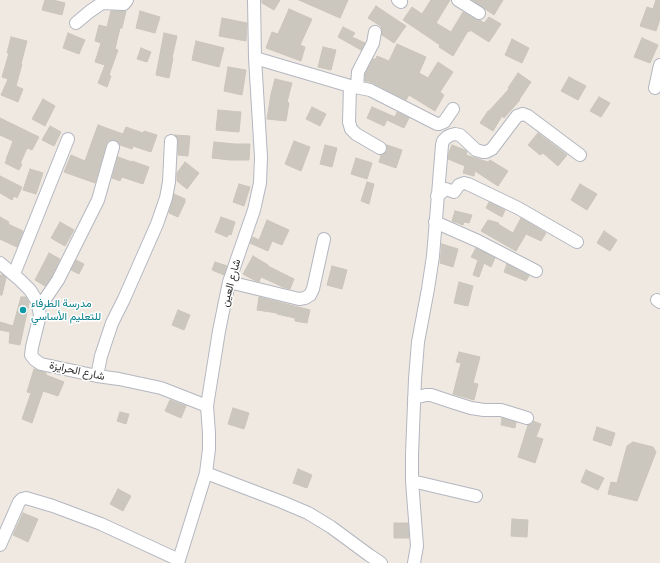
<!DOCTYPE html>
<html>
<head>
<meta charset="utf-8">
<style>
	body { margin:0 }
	canvas { display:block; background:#efe9e1 }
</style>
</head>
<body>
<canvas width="660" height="563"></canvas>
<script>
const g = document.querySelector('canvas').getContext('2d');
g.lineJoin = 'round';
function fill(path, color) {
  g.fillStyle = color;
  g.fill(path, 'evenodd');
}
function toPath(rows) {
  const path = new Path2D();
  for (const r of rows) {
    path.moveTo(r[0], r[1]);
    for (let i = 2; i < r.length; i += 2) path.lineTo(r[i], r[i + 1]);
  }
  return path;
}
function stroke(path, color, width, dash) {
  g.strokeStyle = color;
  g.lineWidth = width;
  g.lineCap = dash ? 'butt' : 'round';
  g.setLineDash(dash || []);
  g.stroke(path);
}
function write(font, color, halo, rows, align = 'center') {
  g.font = font + ' "IBM Plex Sans",Vazirmatn,sans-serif';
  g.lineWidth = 3;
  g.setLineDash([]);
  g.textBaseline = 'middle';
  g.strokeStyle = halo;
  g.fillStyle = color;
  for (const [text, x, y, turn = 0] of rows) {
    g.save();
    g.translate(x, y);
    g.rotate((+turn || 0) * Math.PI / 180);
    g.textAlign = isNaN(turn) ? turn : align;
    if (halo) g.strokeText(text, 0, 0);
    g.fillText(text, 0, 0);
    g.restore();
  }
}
const building = toPath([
	[45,0,53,0,65,3,62,15,42,10,45,0],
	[262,0,280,0,274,10,262,3,262,0],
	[299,0,348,0,340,18,299,0],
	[431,0,450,0,436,23,451,32,463,12,475,19,480,20,484,23,489,17,501,24,489,42,470,30,469,32,468,31,453,56,439,47,440,45,403,20,412,7,422,14,431,0],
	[472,0,503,0,494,15,472,0],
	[656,0,660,0,660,19,656,31,640,26,647,7,653,9,656,0],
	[376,6,406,26,394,43,382,35,382,30,381,28,382,27,368,18,376,6],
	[289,9,312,19,300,45,305,47,301,61,266,48,272,32,278,34,289,9],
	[111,11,126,11,122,28,120,28,115,49,118,50,109,75,111,76,107,87,98,83,105,65,95,62,101,43,95,41,99,25,107,27,111,11],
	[140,11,160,17,155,33,136,28,140,11],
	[222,18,247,23,246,41,219,36,222,18],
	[343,27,355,33,352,37,365,43,361,50,338,37,343,27],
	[68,33,85,40,79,54,63,48,68,33],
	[164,33,177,36,172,58,173,58,169,78,156,75,164,33],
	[11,37,27,41,21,64,22,64,16,86,23,89,18,102,1,95,8,79,2,77,9,53,7,53,11,37],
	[642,38,658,45,650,63,634,57,642,38],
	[512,39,529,48,522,63,505,55,512,39],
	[196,41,224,48,219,67,192,60,196,41],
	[397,44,426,57,419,73,428,78,438,62,453,72,440,92,444,95,435,111,409,95,406,100,373,83,365,81,365,74,373,59,376,59,377,56,389,61,397,44],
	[323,47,336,50,331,70,318,67,323,47],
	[141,48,151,52,147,62,137,59,141,48],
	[228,67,246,70,242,95,224,91,228,67],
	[518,73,531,82,519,100,520,100,504,118,502,116,493,131,480,123,488,111,489,111,509,89,508,88,518,73],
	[569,77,586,86,578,100,561,91,569,77],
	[275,79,292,83,287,102,289,103,286,121,267,119,271,94,275,79],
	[599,97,610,103,601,117,590,111,599,97],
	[43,99,55,106,45,126,32,119,43,99],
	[312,107,326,114,320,126,306,119,312,107],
	[372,107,395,117,397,112,409,118,404,128,387,120,384,126,367,118,372,107],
	[218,110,241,112,239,132,216,130,218,110],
	[0,118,39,137,32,150,27,148,20,164,22,164,19,170,5,163,7,159,6,159,9,152,13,141,0,135,0,118],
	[98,125,123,134,126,127,143,133,144,131,157,135,151,152,133,146,132,149,120,145,118,142,115,140,112,140,108,141,106,145,95,183,64,172,71,155,85,161,98,125],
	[50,126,61,132,54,146,42,140,50,126],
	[538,133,567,155,558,166,543,153,540,155,528,145,538,133],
	[175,135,190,136,188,156,178,155,178,141,177,137,175,135],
	[294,141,310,147,301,171,285,164,294,141],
	[214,142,235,144,250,144,249,160,230,160,212,158,214,142],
	[325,145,337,148,332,167,320,164,325,145],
	[387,145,402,150,396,168,379,162,381,155,384,154,387,151,387,145],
	[452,145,465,150,467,152,466,155,488,162,490,160,508,171,498,186,475,171,474,176,463,173,465,166,448,159,449,152,452,145],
	[118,157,132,162,132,161,149,167,143,184,122,177,120,181,112,178,118,157],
	[356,158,372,163,367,179,351,174,356,158],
	[185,162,199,173,187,189,177,181,177,173,185,162],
	[30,169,43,173,36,194,23,190,30,169],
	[0,176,22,187,17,198,14,196,12,200,0,193,0,176],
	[367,182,374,184,369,204,361,201,367,182],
	[239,184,250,187,244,206,233,202,239,184],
	[580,184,597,194,587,210,571,200,580,184],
	[174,194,185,199,185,202,178,217,169,213,174,194],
	[489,202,505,210,502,217,486,208,489,202],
	[455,211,472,215,469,223,464,222,463,225,452,221,455,211],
	[0,217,9,222,8,224,23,231,17,247,0,239,0,217],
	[221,217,235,222,231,235,229,234,227,237,215,232,221,217],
	[521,218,546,233,541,241,526,234,516,251,481,231,488,220,499,223,498,224,513,233,521,218],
	[267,220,289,230,282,245,272,241,268,251,250,243,253,237,259,240,267,220],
	[60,222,74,230,65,246,51,238,60,222],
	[604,231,617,240,610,251,597,243,604,231],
	[442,244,458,249,453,267,440,263,442,244],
	[476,248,495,258,491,267,484,263,479,277,473,275,478,260,471,257,476,248],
	[49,253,60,259,52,276,45,286,35,280,49,253],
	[253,256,268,265,268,266,294,279,290,289,283,287,261,277,259,282,254,280,243,274,253,256],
	[76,260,84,264,79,274,71,270,76,260],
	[215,262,227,266,224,275,212,270,215,262],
	[507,264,529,276,526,281,504,272,507,264],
	[332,266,347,270,342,289,327,285,332,266],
	[0,275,3,275,6,278,2,295,0,295,0,275],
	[459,282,473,286,468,306,454,303,459,282],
	[21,297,26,297,29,303,20,345,9,343,10,332,0,330,0,322,13,326,21,297],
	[259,297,310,310,307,323,295,321,295,318,277,314,277,313,257,310,259,297],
	[178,310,190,315,184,330,172,325,178,310],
	[459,352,480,357,473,383,478,384,474,400,453,394,461,363,456,362,459,352],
	[34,369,46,373,46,375,64,382,58,396,43,391,32,423,22,419,31,393,27,392,34,369],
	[170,400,186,406,181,418,165,411,170,400],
	[233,408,249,413,244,429,228,424,233,408],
	[120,412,129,414,126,424,117,421,120,412],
	[502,418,516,422,515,428,501,425,502,418],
	[533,421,541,424,536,437,543,439,535,463,518,457,528,425,532,424,533,421],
	[597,427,615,433,611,446,593,440,597,427],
	[633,442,653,447,656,452,637,501,608,494,611,482,617,483,627,446,633,442],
	[298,469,312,475,307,488,293,483,298,469],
	[586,470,604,478,598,490,581,482,586,470],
	[118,489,131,496,123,511,110,504,118,489],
	[23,513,38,519,28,542,13,535,23,513],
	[512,519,528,520,527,537,511,536,512,519],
	[394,523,408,523,409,538,394,538,394,523]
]);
fill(building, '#cbc7bf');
stroke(building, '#cbc5ba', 1);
const minor = toPath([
	[398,0,401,2],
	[458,0,479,13],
	[76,23,89,12,102,3,124,4,127,0],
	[255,58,350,86,370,90,382,96,437,124,439,124,444,122,453,109],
	[350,86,349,122,351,129,356,134,380,148],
	[357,87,358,72,373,43,375,32],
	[655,88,660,65],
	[437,196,446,189,454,192,459,185,464,183,468,184,518,208,577,242],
	[435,222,478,241,536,271],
	[0,263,20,280,30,290,37,301,40,315,32,347,31,355,35,360,41,364,74,371,97,376,119,379,161,388,207,406],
	[14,274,68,139],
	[229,282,299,299,305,298,310,295,313,289,324,239],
	[657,300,660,302],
	[39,308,58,280,98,200,113,147],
	[97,376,101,356,112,323,124,299,157,224,166,198,169,182,171,141],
	[414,398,426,395,431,395,452,402,471,408,484,410,501,410,527,418],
	[206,473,282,502,308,513,331,527,369,555,381,563],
	[412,481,476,496],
	[0,545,19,502,22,499,26,498,53,506,101,524,179,560],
	[178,563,206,473,209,449,209,433,207,406,219,331,229,282,254,210,260,183,261,157,255,58,254,0],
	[414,563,417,546,412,481,412,454,415,379,418,342,428,289,433,256,442,145,443,141,447,137,451,135,455,134,460,135,476,150,483,152,486,152,492,149,517,116,523,114,528,116,580,155]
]);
stroke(minor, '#b4b7c1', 14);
stroke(minor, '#fff', 12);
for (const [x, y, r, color] of [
	[23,310,4,"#0f9aa8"]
]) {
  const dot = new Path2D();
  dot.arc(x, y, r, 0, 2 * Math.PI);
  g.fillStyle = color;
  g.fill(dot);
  stroke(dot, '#fff', 1.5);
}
write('11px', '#2e2e2e', '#fff', [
	["شارع العين",231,283,-75],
	["شارع الحرايزة",77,371,12]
]);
write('11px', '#0d838f', '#fff', [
	["مدرسة الطرفاء",31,304],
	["للتعليم الأساسي",31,317]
], 'left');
</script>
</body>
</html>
